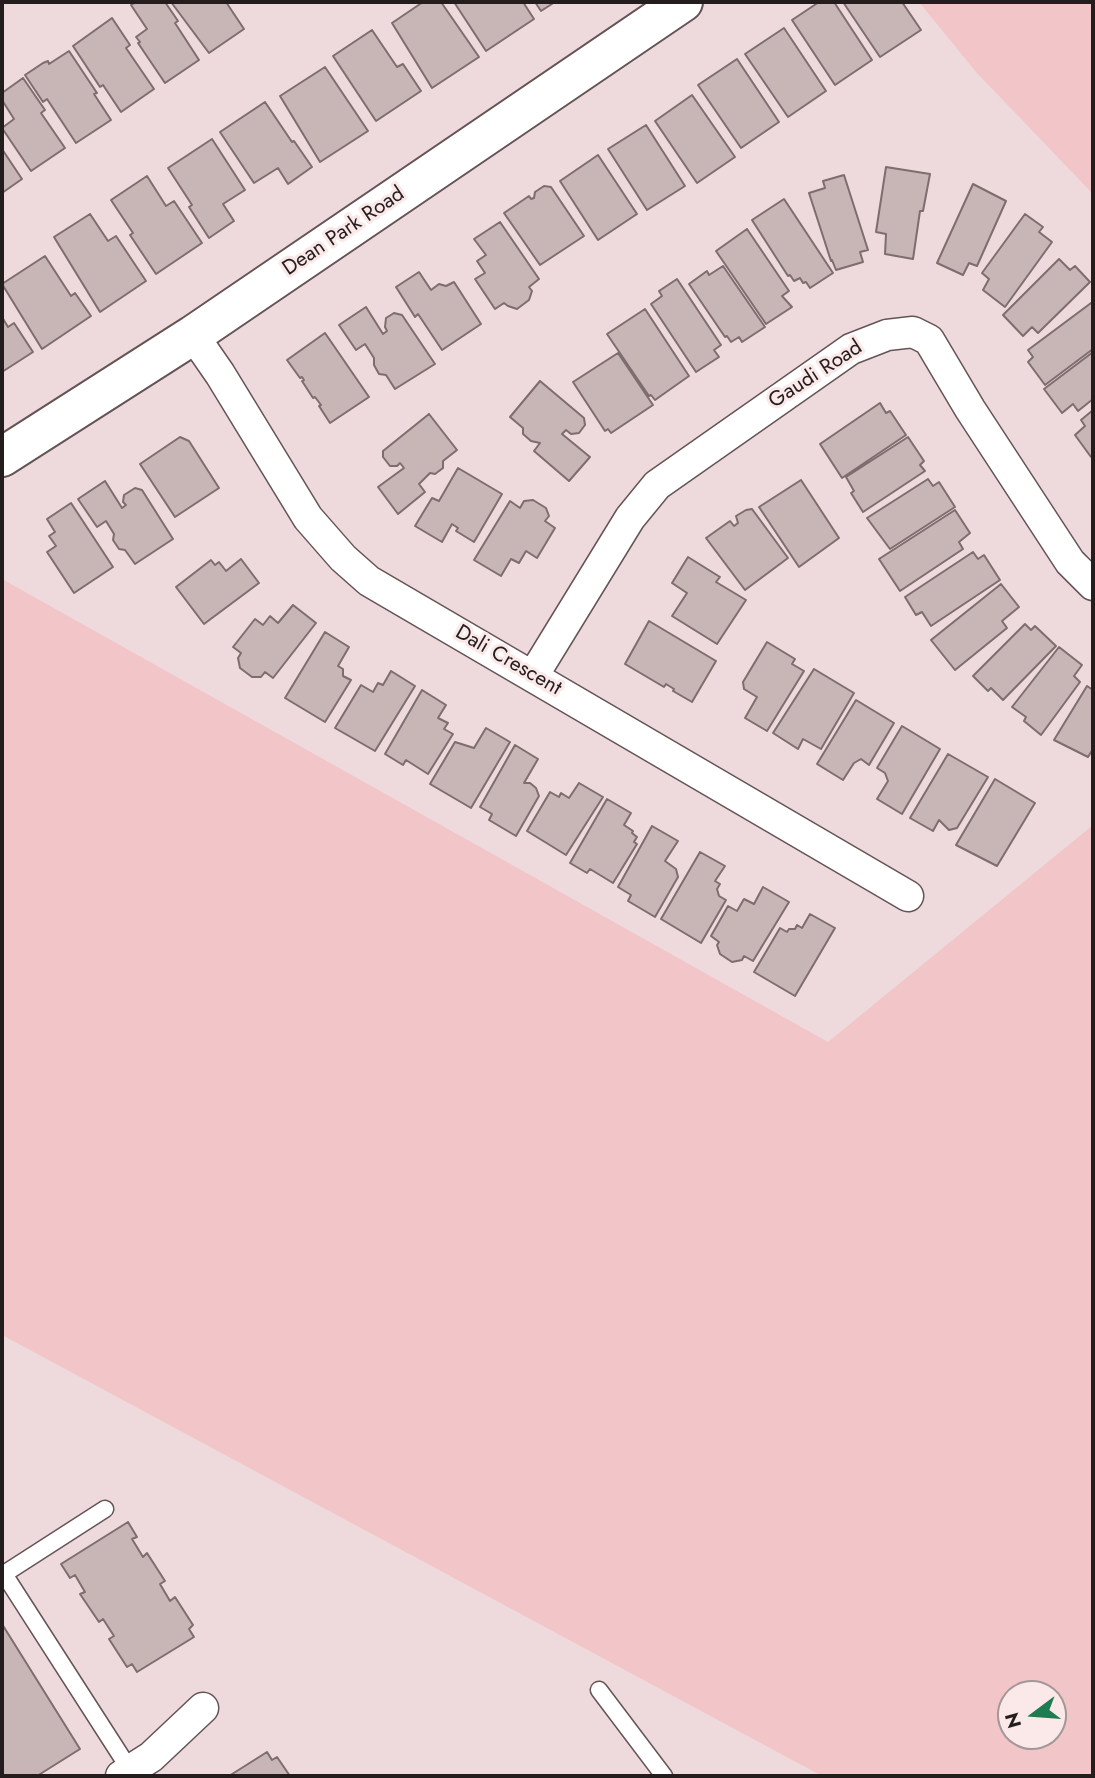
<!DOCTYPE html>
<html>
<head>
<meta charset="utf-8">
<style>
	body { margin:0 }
	#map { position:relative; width:1095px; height:1778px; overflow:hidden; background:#eedadc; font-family:Jost,sans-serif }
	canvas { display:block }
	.frame { position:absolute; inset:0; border:4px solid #241d1e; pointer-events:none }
	.north { position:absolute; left:997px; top:1680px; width:70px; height:70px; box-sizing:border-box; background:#fbe8e9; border:2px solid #a59798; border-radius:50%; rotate:254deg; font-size:19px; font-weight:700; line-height:28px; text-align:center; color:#241d1e }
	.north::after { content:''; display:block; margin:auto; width:24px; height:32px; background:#1f7b51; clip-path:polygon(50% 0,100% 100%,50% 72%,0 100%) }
</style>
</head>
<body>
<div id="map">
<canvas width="1095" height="1778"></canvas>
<div class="frame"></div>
<div class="north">N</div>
</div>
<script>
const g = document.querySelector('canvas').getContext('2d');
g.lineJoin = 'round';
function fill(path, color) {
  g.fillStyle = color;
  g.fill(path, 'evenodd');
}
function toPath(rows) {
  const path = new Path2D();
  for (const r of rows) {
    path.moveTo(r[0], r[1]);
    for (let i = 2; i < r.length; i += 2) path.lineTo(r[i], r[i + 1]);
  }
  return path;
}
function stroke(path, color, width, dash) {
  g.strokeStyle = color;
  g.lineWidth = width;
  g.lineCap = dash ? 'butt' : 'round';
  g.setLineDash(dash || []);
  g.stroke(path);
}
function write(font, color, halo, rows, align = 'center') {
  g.font = font + ' Jost,sans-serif';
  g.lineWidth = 6;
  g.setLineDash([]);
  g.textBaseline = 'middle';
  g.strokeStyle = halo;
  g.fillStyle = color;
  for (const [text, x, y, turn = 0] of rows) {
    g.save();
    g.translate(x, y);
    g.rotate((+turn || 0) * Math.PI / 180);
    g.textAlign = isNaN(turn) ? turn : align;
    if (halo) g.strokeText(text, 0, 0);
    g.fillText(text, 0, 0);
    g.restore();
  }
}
fill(toPath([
	[919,2,1093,2,1093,194,976,72],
	[2,579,828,1042,1093,825,1093,1776,822,1776,2,1335],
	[1011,1694,1053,1694,1053,1736,1011,1736]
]), '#f2c5c9');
const building = toPath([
	[136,2,165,2,178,21,175,23,199,60,165,83,138,43,140,42,136,37,147,29,131,5,136,2],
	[171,2,226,2,244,29,209,53,171,2],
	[423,2,441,2,479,57,432,88,392,23,423,2],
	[454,2,523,2,534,19,486,51,454,2],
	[535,2,555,2,541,11,535,2],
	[819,2,834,2,872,60,835,85,792,20,819,2],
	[843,2,902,2,921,30,880,57,843,2],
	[112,18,130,45,126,48,154,89,121,112,103,85,100,87,73,46,112,18],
	[784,28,826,91,788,117,745,54,784,28],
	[372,30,397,67,403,64,421,91,376,121,333,56,372,30],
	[69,51,97,93,94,94,111,120,76,143,47,99,43,102,25,75,43,63,48,61,49,64,69,51],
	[737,59,779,122,741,148,698,85,737,59],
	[325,67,368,131,320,162,280,96,325,67],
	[23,78,45,110,41,113,65,148,31,171,2,128,14,119,2,100,2,93,23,78],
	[692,95,735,157,697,183,655,121,692,95],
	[265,102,292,142,294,141,312,167,288,184,278,168,254,183,220,132,265,102],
	[646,125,685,186,647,210,608,149,646,125],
	[212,139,245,190,223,204,234,221,209,238,189,207,192,205,168,168,212,139],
	[2,149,22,179,2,193,2,149],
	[598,155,637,214,598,240,560,181,598,155],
	[886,167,930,174,923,211,920,211,913,259,885,254,886,234,876,232,886,167],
	[844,175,868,250,860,252,863,262,836,270,832,260,831,261,809,193,825,188,823,181,844,175],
	[147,176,166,206,174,201,202,243,156,274,130,235,133,233,111,200,147,176],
	[973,184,1006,201,977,266,969,263,963,275,937,263,973,184],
	[544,186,551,187,584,236,540,265,504,213,529,196,531,199,534,198,535,192,544,186],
	[784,199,833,273,810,288,806,282,803,283,800,278,794,281,790,275,788,276,752,220,784,199],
	[90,214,108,241,116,236,146,281,100,312,54,237,90,214],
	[1025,214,1043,227,1039,232,1052,242,1005,307,983,290,989,279,982,273,1025,214],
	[500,222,539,279,529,287,532,291,529,300,517,309,508,306,504,303,495,309,475,279,485,273,477,261,486,255,474,239,500,222],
	[747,229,789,291,782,296,792,307,766,324,716,251,747,229],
	[45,256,71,296,75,293,91,316,42,349,2,284,45,256],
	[1059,259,1070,270,1075,266,1090,282,1038,333,1032,327,1023,336,1003,315,1059,259],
	[723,266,765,327,742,342,739,337,731,342,727,336,725,337,689,284,707,271,709,275,723,266],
	[419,272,431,290,439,284,446,286,454,282,481,324,442,350,418,314,415,317,396,287,419,272],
	[677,279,721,345,714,350,719,357,696,372,651,304,662,296,659,291,677,279],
	[1091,303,1093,306,1093,349,1045,385,1028,362,1033,357,1028,350,1091,303],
	[366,307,383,334,387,331,385,327,386,318,394,313,402,315,435,364,395,389,386,375,379,374,374,365,374,358,365,344,356,350,339,325,366,307],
	[645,309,689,376,655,400,651,395,649,396,607,334,645,309],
	[2,317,8,327,14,323,33,352,2,372,2,317],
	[325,333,369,397,330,423,319,406,321,405,315,397,313,398,302,381,304,380,302,377,300,378,287,360,325,333],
	[1093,352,1093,399,1078,411,1073,404,1062,413,1044,389,1093,352],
	[618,353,653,405,611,433,608,429,605,431,573,382,618,353],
	[540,381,584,418,585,425,579,433,571,434,566,430,562,434,590,457,569,481,534,451,540,443,531,441,523,434,523,428,510,417,540,381],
	[880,403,886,413,890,411,906,435,842,478,820,444,880,403],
	[1093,410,1093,456,1091,457,1075,435,1085,426,1081,420,1093,410],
	[429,414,457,450,443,461,443,468,435,474,430,473,419,484,425,492,398,514,378,487,404,468,400,463,397,466,390,466,383,457,383,451,429,414],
	[180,437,189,441,219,488,175,517,140,464,180,437],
	[908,437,924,461,920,465,925,471,863,512,851,493,854,491,846,477,908,437],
	[458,468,502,494,474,542,456,531,458,528,452,524,442,542,415,526,432,498,439,501,458,468],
	[928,479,933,486,939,482,955,507,890,549,867,518,928,479],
	[801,480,839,538,799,567,759,507,801,480],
	[105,481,122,508,126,505,123,502,124,495,135,488,142,490,173,539,135,564,125,550,119,549,113,540,114,534,106,521,97,527,78,499,105,481],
	[533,500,546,508,549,516,545,521,555,528,537,558,526,551,519,563,511,559,501,576,474,560,510,501,520,508,524,501,533,500],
	[71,503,113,567,74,593,47,552,56,546,49,536,55,532,47,519,71,503],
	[752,509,788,558,745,590,706,538,730,521,734,526,738,523,736,516,746,510,752,509],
	[955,510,970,533,959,542,963,549,900,591,879,559,955,510],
	[973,552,978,559,984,555,1000,580,931,626,922,612,916,615,905,597,973,552],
	[688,557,720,577,716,582,746,600,717,644,672,616,687,593,672,583,688,557],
	[241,559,259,583,204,624,176,587,211,560,215,565,219,562,226,571,241,559],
	[1001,584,1019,607,1002,621,1007,628,955,670,931,640,1001,584],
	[293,605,316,623,273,678,265,672,261,677,252,677,240,668,238,658,241,653,233,647,255,619,263,625,270,616,278,623,293,605],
	[649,621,716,661,692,702,673,691,674,689,666,684,664,687,625,664,649,621],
	[1025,624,1031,630,1035,626,1056,646,1003,700,991,688,988,691,973,676,1025,624],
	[325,632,349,647,338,666,343,669,343,676,351,680,325,722,285,698,325,632],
	[767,642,795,659,792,664,804,671,767,731,745,718,757,697,744,689,743,682,767,642],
	[1059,647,1082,665,1074,676,1080,682,1041,735,1024,721,1026,717,1012,707,1059,647],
	[814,669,854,693,821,749,803,739,798,749,773,733,814,669],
	[391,671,415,686,375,751,335,728,361,685,373,692,378,683,383,685,391,671],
	[1087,686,1093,690,1093,749,1088,757,1054,740,1087,686],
	[422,690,446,705,438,718,448,723,444,729,453,734,428,774,406,760,403,765,385,754,422,690],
	[856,700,894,723,869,765,861,759,854,763,843,780,817,764,856,700],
	[902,726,940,749,902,814,877,799,888,781,885,773,877,768,902,726],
	[486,728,510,742,471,808,430,784,455,742,474,748,486,728],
	[515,745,538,759,524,783,530,783,536,788,539,796,516,836,489,820,492,814,480,807,515,745],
	[948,754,988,777,957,828,949,830,939,820,933,831,910,818,948,754],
	[995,779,1035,803,997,866,956,845,995,779],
	[579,783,603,797,566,855,527,831,550,792,559,797,561,793,569,798,579,783],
	[607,799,631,813,624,825,633,831,632,833,637,837,634,842,637,844,613,883,590,869,587,873,570,863,607,799],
	[652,826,678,841,665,861,676,869,678,877,655,917,628,901,631,895,618,887,652,826],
	[700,852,725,866,715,881,720,884,717,889,719,896,726,900,701,943,661,919,700,852],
	[763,887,789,902,753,961,744,956,742,960,732,962,720,954,717,945,719,942,711,936,728,906,737,911,744,899,754,904,763,887],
	[810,914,835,928,795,996,754,972,780,928,787,932,789,929,795,929,797,925,802,928,810,914],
	[128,1522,137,1537,132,1539,143,1557,147,1553,165,1581,160,1584,170,1601,175,1597,193,1625,189,1629,194,1637,137,1672,132,1664,127,1667,109,1639,114,1636,103,1619,99,1622,80,1594,85,1592,75,1575,70,1578,61,1564,128,1522],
	[2,1624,80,1749,37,1776,2,1776,2,1624],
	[267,1752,272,1760,277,1757,290,1776,229,1776,267,1752]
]);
fill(building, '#c8b6b7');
stroke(building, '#7e6d6e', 2);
const lane = toPath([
	[105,1509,4,1574,130,1770],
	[599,1690,664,1776]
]);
const street = toPath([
	[193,335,220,374,308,518,343,558,369,581,908,896],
	[533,676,630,518,657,485,851,349,887,335,913,332,929,340,970,409,1070,562,1093,585],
	[121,1776,151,1757,203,1708]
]);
const secondary = toPath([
	[2,457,193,335,683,2]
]);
stroke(lane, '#645455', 19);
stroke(street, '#645455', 33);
stroke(secondary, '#645455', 42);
stroke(lane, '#fff', 16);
stroke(street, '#fff', 30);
stroke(secondary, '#fff', 38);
write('21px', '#241d1e', '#fbe8e9', [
	["Dean Park Road",344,232,-34],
	["Gaudi Road",816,375,-33],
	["Dali Crescent",508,661,30]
]);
</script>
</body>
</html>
